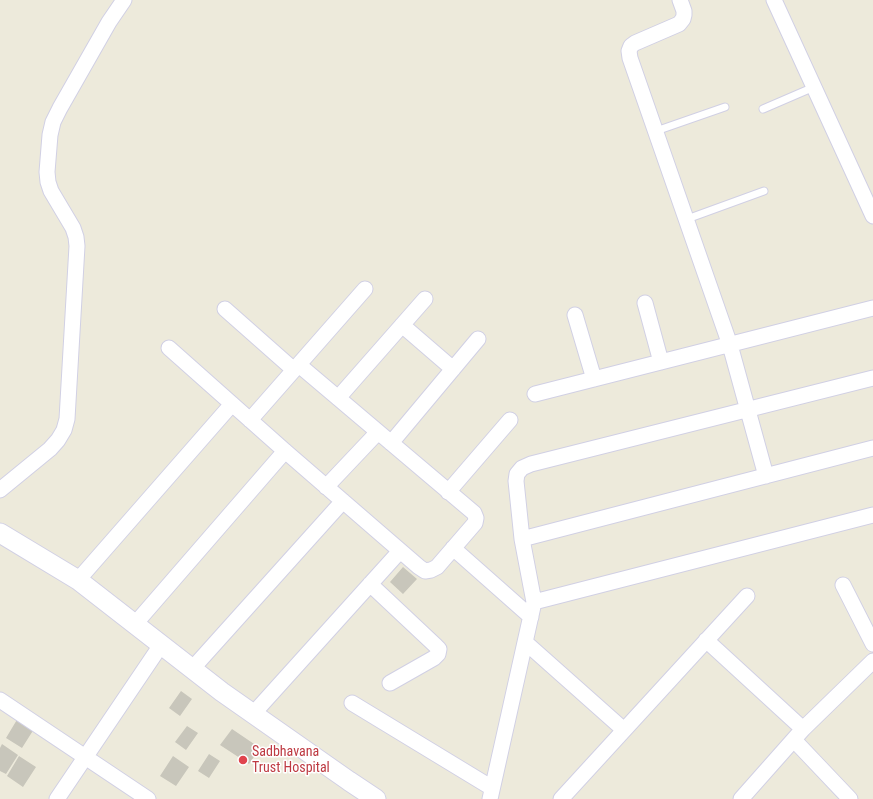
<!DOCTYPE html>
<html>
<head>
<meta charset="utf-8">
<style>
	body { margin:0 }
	canvas { display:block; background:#edeadb }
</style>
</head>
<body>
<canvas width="873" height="799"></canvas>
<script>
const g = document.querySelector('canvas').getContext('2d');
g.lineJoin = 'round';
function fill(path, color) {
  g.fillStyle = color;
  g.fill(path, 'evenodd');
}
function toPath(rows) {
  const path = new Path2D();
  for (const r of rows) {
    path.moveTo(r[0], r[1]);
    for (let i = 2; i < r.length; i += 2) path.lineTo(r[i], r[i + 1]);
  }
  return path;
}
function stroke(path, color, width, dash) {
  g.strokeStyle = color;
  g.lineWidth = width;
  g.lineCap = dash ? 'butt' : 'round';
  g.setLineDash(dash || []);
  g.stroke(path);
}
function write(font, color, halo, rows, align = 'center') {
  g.font = font + ' "Roboto Condensed",sans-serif';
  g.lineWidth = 3;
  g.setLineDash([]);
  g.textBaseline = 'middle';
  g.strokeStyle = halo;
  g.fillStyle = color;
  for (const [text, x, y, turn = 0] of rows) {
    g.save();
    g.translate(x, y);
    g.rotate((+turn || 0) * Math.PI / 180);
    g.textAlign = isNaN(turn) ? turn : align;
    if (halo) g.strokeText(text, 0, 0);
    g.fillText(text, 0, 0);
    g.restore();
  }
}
fill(toPath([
	[403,567,417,579,403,594,390,582],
	[181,691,192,699,180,716,169,708],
	[18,718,34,729,22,748,6,738],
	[187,726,198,733,186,750,175,742],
	[232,729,260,748,249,764,220,745],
	[2,744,18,755,6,774,0,771,0,748],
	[209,754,220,761,209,778,198,771],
	[19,756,36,767,23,787,7,776],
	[173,756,189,767,176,786,160,776]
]), '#c8c6bb');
const service = toPath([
	[763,109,814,87],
	[656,131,725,107],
	[687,219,764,191]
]);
const minor = toPath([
	[680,0,684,11,684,15,683,19,679,24,635,43,631,46,629,51,630,58,730,345,766,476],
	[774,0,873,216],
	[645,303,661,362],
	[225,309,294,370],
	[575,315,594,379],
	[402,325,453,369],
	[169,348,285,451,419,567,425,571,431,570,437,567,475,523,476,518,474,513,299,365],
	[535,394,873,308],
	[338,398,425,299],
	[250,420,365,289],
	[391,443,478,339],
	[326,487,378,432],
	[0,490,50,449,58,440,64,430,67,419,77,246,76,237,73,228,51,191,48,182,47,172,50,135,53,122,60,108,109,22,124,0],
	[448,492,510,420],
	[522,539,873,448],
	[453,548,531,617],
	[78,580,232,404],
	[370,584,436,646,439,649,438,654,434,658,390,683],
	[843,585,873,644],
	[534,602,522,539,516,481,517,474,522,468,531,464,873,378],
	[135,624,285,451],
	[706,640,803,729],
	[525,642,624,730],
	[192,669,343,501],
	[0,700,148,799],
	[352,703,492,788],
	[253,714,400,551],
	[794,740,850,799],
	[57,799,161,645],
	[490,799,534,602,873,515],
	[561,799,747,596],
	[741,799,803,729,873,661]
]);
const tertiary = toPath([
	[0,533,78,580,222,692,349,781,376,799]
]);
stroke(service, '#d1d0e4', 9);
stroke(minor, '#d1d0e4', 17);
stroke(tertiary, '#d1d0e4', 21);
stroke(service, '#fff', 7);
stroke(minor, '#fff', 15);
stroke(tertiary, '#fff', 19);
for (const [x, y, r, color] of [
	[243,760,5,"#e0444e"]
]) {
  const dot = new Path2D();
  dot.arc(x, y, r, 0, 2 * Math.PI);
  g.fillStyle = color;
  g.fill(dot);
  stroke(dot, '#fff', 1.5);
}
write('14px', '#be3a42', '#fff', [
	["Sadbhavana",252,752],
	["Trust Hospital",252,768]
], 'left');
</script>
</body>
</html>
